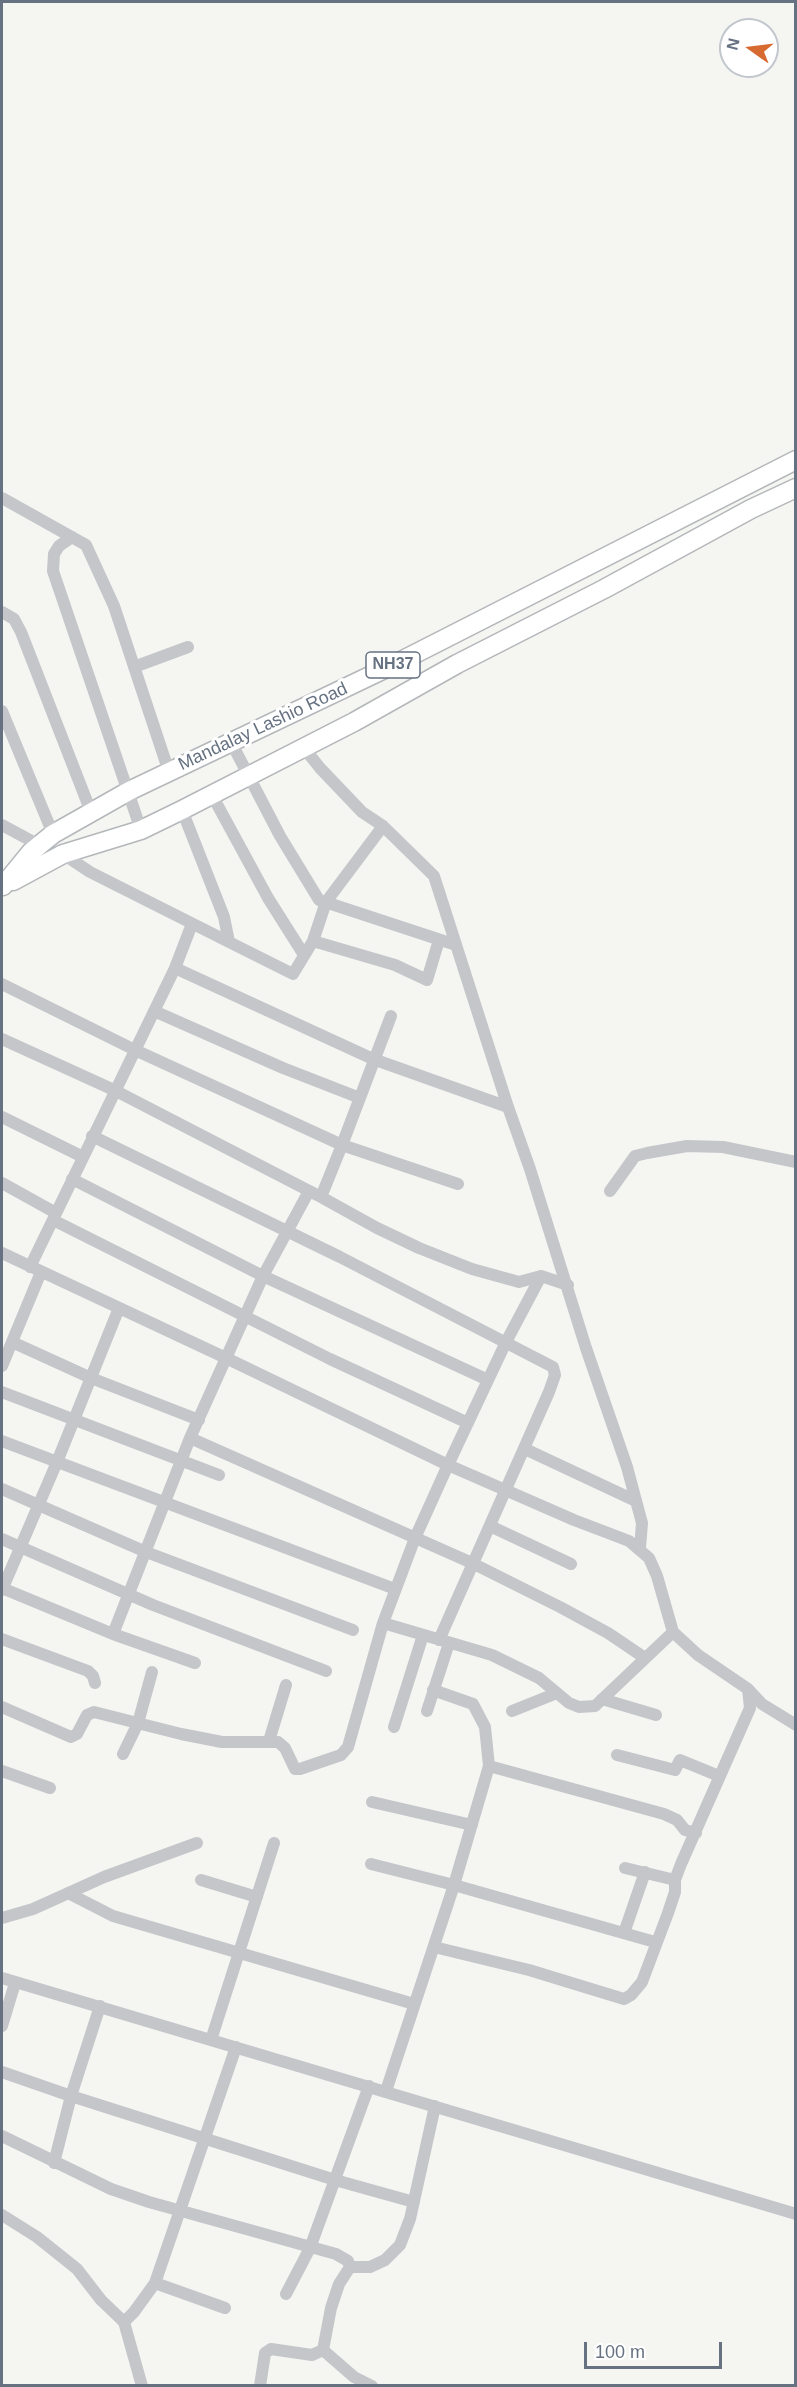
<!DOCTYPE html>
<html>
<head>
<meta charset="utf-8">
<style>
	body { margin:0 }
	#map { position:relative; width:797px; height:2387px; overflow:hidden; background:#f5f5f2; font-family:Arial,sans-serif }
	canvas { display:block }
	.frame { position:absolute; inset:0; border:3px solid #667281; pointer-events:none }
	.north { position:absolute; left:719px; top:18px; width:60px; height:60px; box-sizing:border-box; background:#fff; border:2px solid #c2c7cd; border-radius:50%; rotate:284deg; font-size:16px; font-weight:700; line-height:24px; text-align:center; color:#667281 }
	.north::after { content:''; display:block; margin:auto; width:21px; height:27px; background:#d76a30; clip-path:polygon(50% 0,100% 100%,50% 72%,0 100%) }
	.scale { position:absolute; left:584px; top:2342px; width:138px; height:27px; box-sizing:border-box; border:3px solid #667281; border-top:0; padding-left:8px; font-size:18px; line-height:21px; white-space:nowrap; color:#667281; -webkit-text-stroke:4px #fff; paint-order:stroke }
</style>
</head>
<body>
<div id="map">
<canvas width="797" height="2387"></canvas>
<div class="frame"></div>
<div class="north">N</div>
<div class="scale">100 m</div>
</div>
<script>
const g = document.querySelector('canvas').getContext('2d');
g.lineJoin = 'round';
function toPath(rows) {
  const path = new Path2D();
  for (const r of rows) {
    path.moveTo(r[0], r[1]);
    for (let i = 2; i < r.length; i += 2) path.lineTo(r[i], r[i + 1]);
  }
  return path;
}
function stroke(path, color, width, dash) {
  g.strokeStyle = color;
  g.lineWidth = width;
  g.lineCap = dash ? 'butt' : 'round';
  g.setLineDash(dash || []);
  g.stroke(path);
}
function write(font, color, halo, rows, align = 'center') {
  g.font = font + ' Arial,sans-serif';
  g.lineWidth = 6;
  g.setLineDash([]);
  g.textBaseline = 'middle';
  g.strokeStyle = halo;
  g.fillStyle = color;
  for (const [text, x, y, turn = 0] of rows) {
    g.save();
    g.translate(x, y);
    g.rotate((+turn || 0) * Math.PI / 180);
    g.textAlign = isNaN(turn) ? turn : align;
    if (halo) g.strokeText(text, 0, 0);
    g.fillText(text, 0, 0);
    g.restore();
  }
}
const highway = toPath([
	[13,881,63,854,141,830,182,810,354,722,457,664,604,589,751,509,796,488],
	[3,886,31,852,53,834,129,791,395,664,796,460]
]);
stroke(highway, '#b4b7ba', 21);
stroke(toPath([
	[2,498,86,545,114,606,169,772],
	[72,537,59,546,54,554,53,571,141,830],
	[2,612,14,619,21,632,91,812],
	[134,667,188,647],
	[2,711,53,834],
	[231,742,280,836,319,900,456,945],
	[304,748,320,768,362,812,383,826,434,876,508,1107,530,1169,586,1348,627,1467,642,1523,640,1548],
	[212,795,268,898,304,955],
	[2,825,39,845],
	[63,854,90,872,229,942,224,917,182,810],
	[313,941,395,965,427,980,439,940],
	[229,942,293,974,313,941,326,902,383,826],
	[175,968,373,1059,508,1107],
	[2,984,135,1050,342,1145,321,1197],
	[154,1011,283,1068,360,1098],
	[391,1016,342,1145,458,1184],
	[2,1039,114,1090,321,1197,377,1228,419,1248,472,1269,519,1282,541,1276,568,1285],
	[2,1117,83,1157],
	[92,1136,340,1257,553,1367,555,1375,549,1392,439,1640],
	[72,1179,263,1276,488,1380],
	[2,1183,56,1213],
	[610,1191,635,1156,647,1153,687,1146,723,1147,796,1162],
	[53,1220,330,1359,468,1423],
	[2,1253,226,1358,448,1465,574,1520,629,1541,649,1558,657,1576,673,1632,698,1655,748,1689,762,1704,796,1725],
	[30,1267,175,968,192,924],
	[12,1342,91,1378,199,1420],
	[2,1366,41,1272],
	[2,1392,219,1475],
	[190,1438,472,1563,560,1607,608,1633,645,1658],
	[2,1441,395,1589],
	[525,1449,636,1501],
	[2,1489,146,1552,353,1630],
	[490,1526,571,1564],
	[2,1539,153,1605,326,1671],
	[2,1588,113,1634,195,1663],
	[2,1590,57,1462,119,1308],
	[383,1623,415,1538,448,1465,506,1342,541,1276],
	[113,1634,190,1438,263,1276,309,1191],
	[2,1639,88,1671,93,1676,95,1683],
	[433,1690,473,1704,485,1727,489,1766],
	[602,1699,656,1715],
	[2,1707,71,1737,77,1734,87,1715,94,1712,181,1734,222,1742,278,1742,285,1748,295,1769,300,1769,341,1755,348,1747,383,1623,492,1655,539,1678,569,1703,579,1707,595,1706,673,1632],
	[427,1711,449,1643],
	[512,1711,557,1693],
	[394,1727,423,1635],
	[269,1741,286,1685],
	[123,1754,138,1723,152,1672],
	[617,1755,675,1770,680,1760,719,1776],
	[2,1771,50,1788],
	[372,1802,472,1825],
	[371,1864,454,1885,655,1942],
	[625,1868,675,1880],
	[201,1880,257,1897],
	[68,1893,113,1916,414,2004],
	[2,1918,33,1909,104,1877,197,1843],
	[624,1933,645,1872],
	[434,1947,529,1970,624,1999,631,1995,642,1982,668,1913,675,1892,675,1880,681,1864,750,1708,748,1689],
	[2,1978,796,2214],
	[2,2026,15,1983],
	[211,2040,274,1843],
	[2,2072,71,2096,335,2180,414,2202],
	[386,2091,454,1885,489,1766,664,1814,677,1820,685,1830,696,1833],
	[2,2136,111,2189,149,2202,336,2254,348,2261,350,2267],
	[54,2163,71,2096,100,2006],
	[2,2215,37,2237,77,2269,101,2300,124,2322,142,2386],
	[155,2283,225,2308],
	[286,2294,310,2248,369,2086],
	[124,2322,134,2312,155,2283,236,2047],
	[323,2350,354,2377,372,2386],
	[260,2386,265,2353,271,2349,312,2355,323,2350,331,2308,339,2284,350,2267,370,2267,385,2260,400,2245,410,2219,435,2106]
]), '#c4c6ca', 12);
stroke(highway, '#fff', 18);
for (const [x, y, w] of [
	[393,665,54]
]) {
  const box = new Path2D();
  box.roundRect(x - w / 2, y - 13, w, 26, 4.5);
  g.fillStyle = '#fff';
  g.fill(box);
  stroke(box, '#667281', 1.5);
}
write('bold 16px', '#667281', null, [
	["NH37",393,665]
]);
write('18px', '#667281', '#fff', [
	["Mandalay Lashio Road",263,727,-25]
]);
</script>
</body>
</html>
